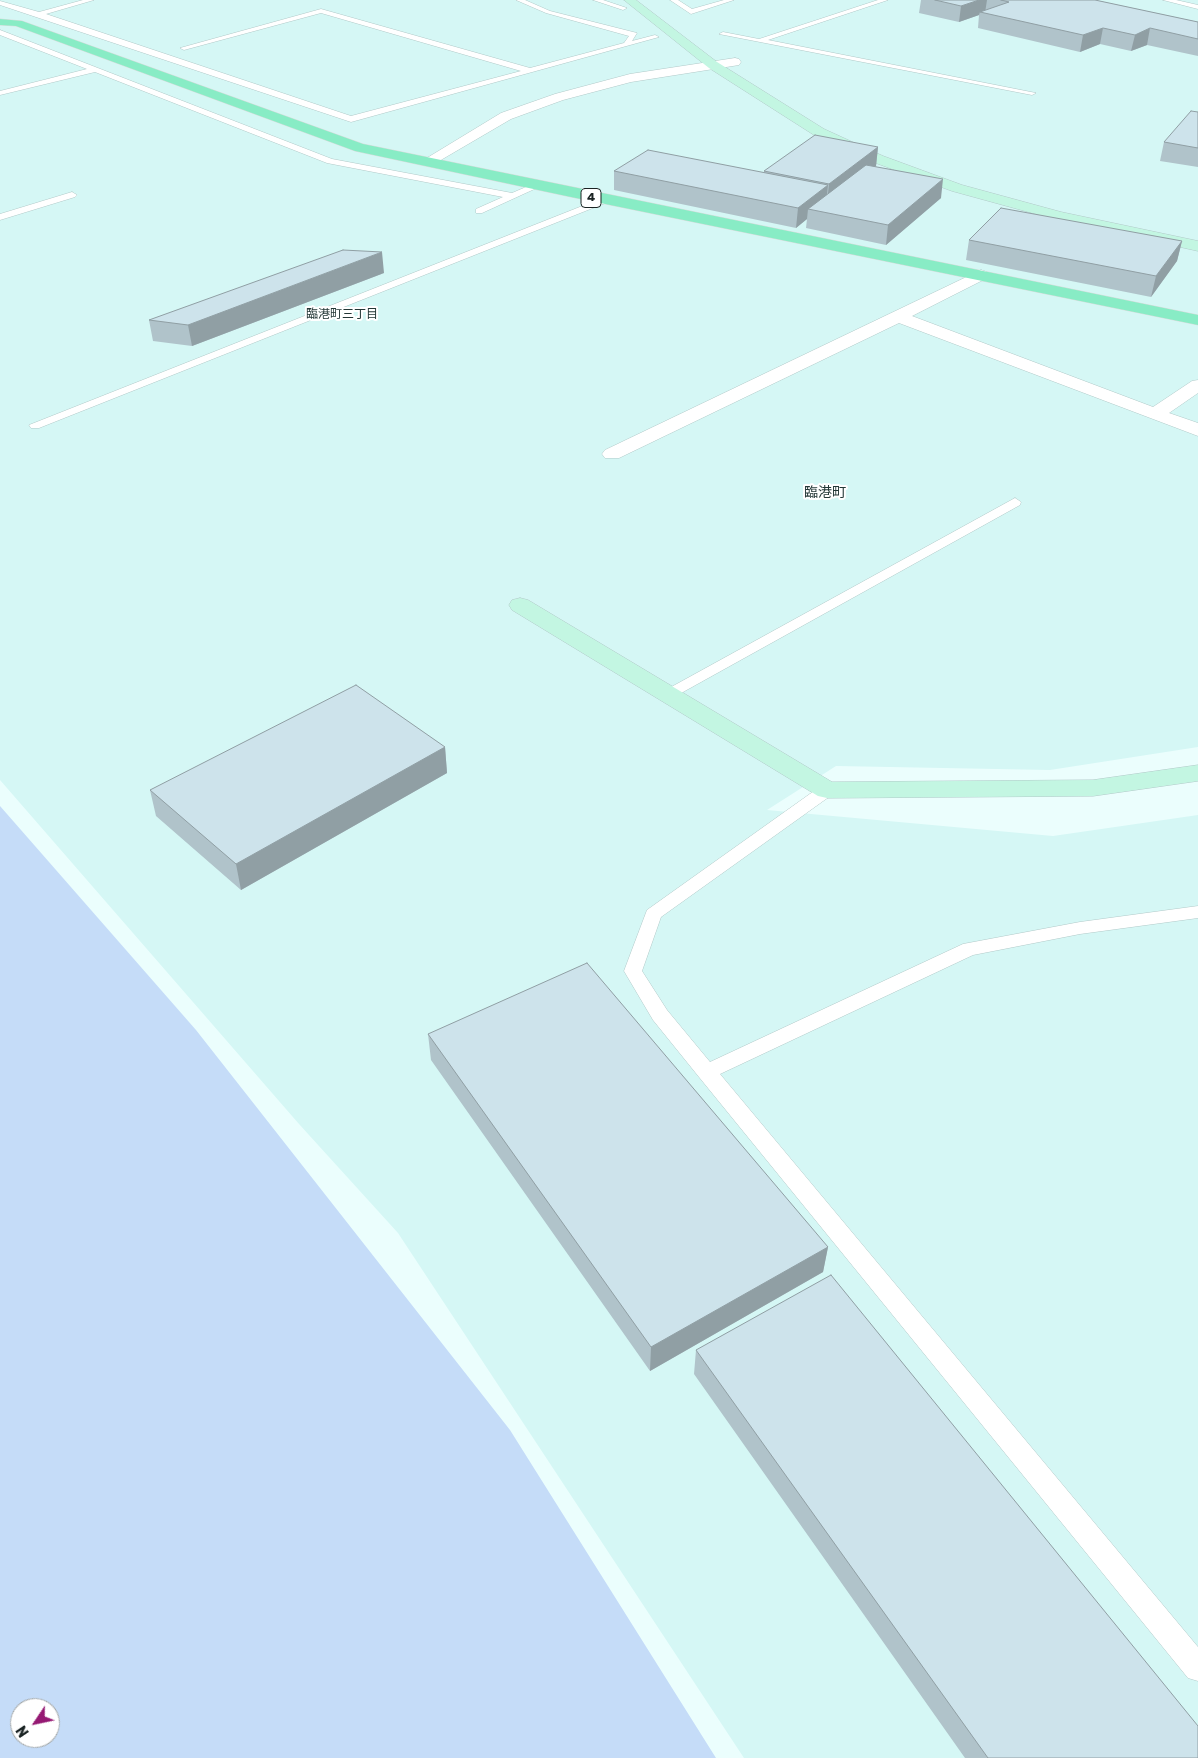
<!DOCTYPE html>
<html>
<head>
<meta charset="utf-8">
<style>
	body { margin:0 }
	#map { position:relative; width:1198px; height:1758px; overflow:hidden; background:#ebfefd; font-family:Rubik,sans-serif }
	canvas { display:block }
	.north { position:absolute; left:10px; top:1698px; width:50px; height:50px; box-sizing:border-box; background:#fff; border:1px solid #a3a7a7; border-radius:50%; rotate:236deg; font-size:14px; font-weight:700; line-height:20px; text-align:center; color:#1a2323 }
	.north::after { content:''; display:block; margin:auto; width:18px; height:22px; background:#951973; clip-path:polygon(50% 0,100% 100%,50% 72%,0 100%) }
</style>
</head>
<body>
<div id="map">
<canvas width="1198" height="1758"></canvas>
<div class="north">N</div>
</div>
<script>
const g = document.querySelector('canvas').getContext('2d');
g.lineJoin = 'round';
function fill(path, color) {
  g.fillStyle = color;
  g.fill(path, 'evenodd');
}
function toPath(rows) {
  const path = new Path2D();
  for (const r of rows) {
    path.moveTo(r[0], r[1]);
    for (let i = 2; i < r.length; i += 2) path.lineTo(r[i], r[i + 1]);
  }
  return path;
}
function stroke(path, color, width, dash) {
  g.strokeStyle = color;
  g.lineWidth = width;
  g.lineCap = dash ? 'butt' : 'round';
  g.setLineDash(dash || []);
  g.stroke(path);
}
function write(font, color, halo, rows, align = 'center') {
  g.font = font + ' Rubik,"Noto Sans JP",sans-serif';
  g.lineWidth = 4;
  g.setLineDash([]);
  g.textBaseline = 'middle';
  g.strokeStyle = halo;
  g.fillStyle = color;
  for (const [text, x, y, turn = 0] of rows) {
    g.save();
    g.translate(x, y);
    g.rotate((+turn || 0) * Math.PI / 180);
    g.textAlign = isNaN(turn) ? turn : align;
    if (halo) g.strokeText(text, 0, 0);
    g.fillText(text, 0, 0);
    g.restore();
  }
}
fill(toPath([
	[0,0,1198,0,1198,747,1050,770,836,766,767,810,1053,836,1198,815,1198,1758,744,1758,398,1233,299,1124,0,780]
]), '#d5f7f5');
fill(toPath([
	[0,806,196,1030,510,1430,716,1758,0,1758],
	[20,1708,50,1708,50,1738,20,1738]
]), '#c5dcf8');
const lane = toPath([
	[83,0,94,0,46,14,351,116,521,71,321,13,184,50,180,48,321,9,530,68,624,43,629,36,546,13,516,0,525,0,550,11,637,33,632,41,655,35,659,37,351,122,0,5,0,1,39,12,83,0],
	[593,0,603,0,627,8,623,10,593,0],
	[670,0,678,0,692,9,724,0,734,0,691,14,670,0],
	[878,0,888,0,768,40,1036,93,1032,95,719,34,723,32,759,39,878,0],
	[1163,0,1176,0,1198,5,1198,9,1163,0],
	[0,30,332,159,512,193,533,184,541,186,482,213,476,213,476,209,503,197,327,163,95,72,0,95,0,91,87,69,0,35,0,30],
	[72,192,77,195,75,197,0,220,0,214,72,192],
	[605,197,610,200,608,202,39,428,31,428,29,425,605,197],
	[1015,498,1021,502,1020,505,674,697,669,699,661,694,664,691,1015,498],
	[827,785,833,786,835,790,833,794,661,917,642,971,667,1010,710,1062,963,944,1080,922,1198,906,1198,918,1080,934,973,955,720,1074,1198,1647,1198,1681,1188,1678,699,1077,653,1020,624,971,647,910,821,786,827,785]
]);
const street = toPath([
	[735,58,739,59,741,62,739,65,631,82,563,100,511,119,434,164,424,164,422,161,501,113,555,94,630,74,735,58],
	[981,270,987,272,989,275,987,278,912,316,1153,407,1192,381,1198,380,1198,393,1169,413,1198,423,1198,436,899,323,619,458,605,458,602,454,605,450,981,270]
]);
const secondary = toPath([
	[624,0,636,0,717,62,824,129,883,156,962,185,1061,212,1198,241,1198,251,1054,219,952,191,873,162,814,135,709,68,624,0],
	[520,598,528,600,832,782,1093,780,1198,765,1198,781,1093,796,827,798,818,796,512,610,509,605,512,600,520,598]
]);
const primary = toPath([
	[0,19,22,21,363,144,1198,315,1198,325,571,197,355,151,16,26,0,25,0,19]
]);
stroke(lane, '#b2cac9', 1);
stroke(street, '#b2cac9', 1);
stroke(secondary, '#b2cac9', 1);
stroke(primary, '#dadcdc', 1);
fill(lane, '#fff');
fill(street, '#fff');
fill(secondary, '#c3f6e2');
fill(primary, '#88ecc5');
fill(toPath([
	[921,0,1095,0,1198,22,1198,56,1147,45,1131,51,1100,44,1080,52,978,28,979,15,959,22,919,13],
	[1198,112,1198,167,1160,161,1164,142],
	[878,147,876,166,875,166,941,198,886,245,806,228,807,219,796,228,614,190,614,171,764,172,764,171],
	[969,240,1182,241,1177,261,1151,297,966,260],
	[384,273,192,346,153,341,149,320],
	[445,747,447,773,241,890,156,816,150,790],
	[428,1034,828,1247,823,1272,650,1371,431,1060],
	[696,1350,1198,1758,965,1758,694,1374]
]), '#b0c3ca');
fill(toPath([
	[979,0,987,0,985,13,980,12,979,15,959,22,961,6],
	[1103,28,1100,44,1080,52,1083,35],
	[1150,28,1147,45,1131,51,1135,35],
	[878,147,876,166,827,203,829,184],
	[943,179,941,198,886,245,888,225],
	[828,185,826,204,808,209,807,219,796,228,798,208],
	[1182,241,1177,261,1151,297,1156,276],
	[382,252,384,273,192,346,188,325],
	[445,747,447,773,241,890,236,864],
	[828,1247,823,1272,650,1371,651,1347]
]), '#909fa4');
const building = toPath([
	[935,0,979,0,961,6,935,0],
	[1001,0,1095,0,1198,22,1198,39,1150,28,1135,35,1103,28,1083,35,980,12,1009,2,1001,0],
	[1191,111,1198,112,1198,148,1164,142,1191,111],
	[815,135,878,147,829,184,764,171,815,135],
	[648,150,828,185,798,208,614,171,648,150],
	[866,165,943,179,888,225,808,209,866,165],
	[1001,208,1182,241,1156,276,969,240,1001,208],
	[343,250,382,252,188,325,149,320,343,250],
	[356,685,445,747,236,864,150,790,356,685],
	[587,963,828,1247,651,1347,428,1034,587,963],
	[831,1275,1198,1726,1198,1758,988,1758,696,1350,831,1275]
]);
fill(building, '#cde3eb');
stroke(building, '#909fa4', 1);
for (const [x, y, w] of [
	[591,198,20]
]) {
  const box = new Path2D();
  box.roundRect(x - w / 2, y - 9.5, w, 19, 4);
  g.fillStyle = '#fff';
  g.fill(box);
  stroke(box, '#1a2323', 1);
}
write('bold 12px', '#1a2323', null, [
	["4",591,198]
]);
write('12px', '#233736', '#fff', [
	["臨港町三丁目",342,315]
]);
write('14px', '#233736', '#fff', [
	["臨港町",825,493]
]);
</script>
</body>
</html>
